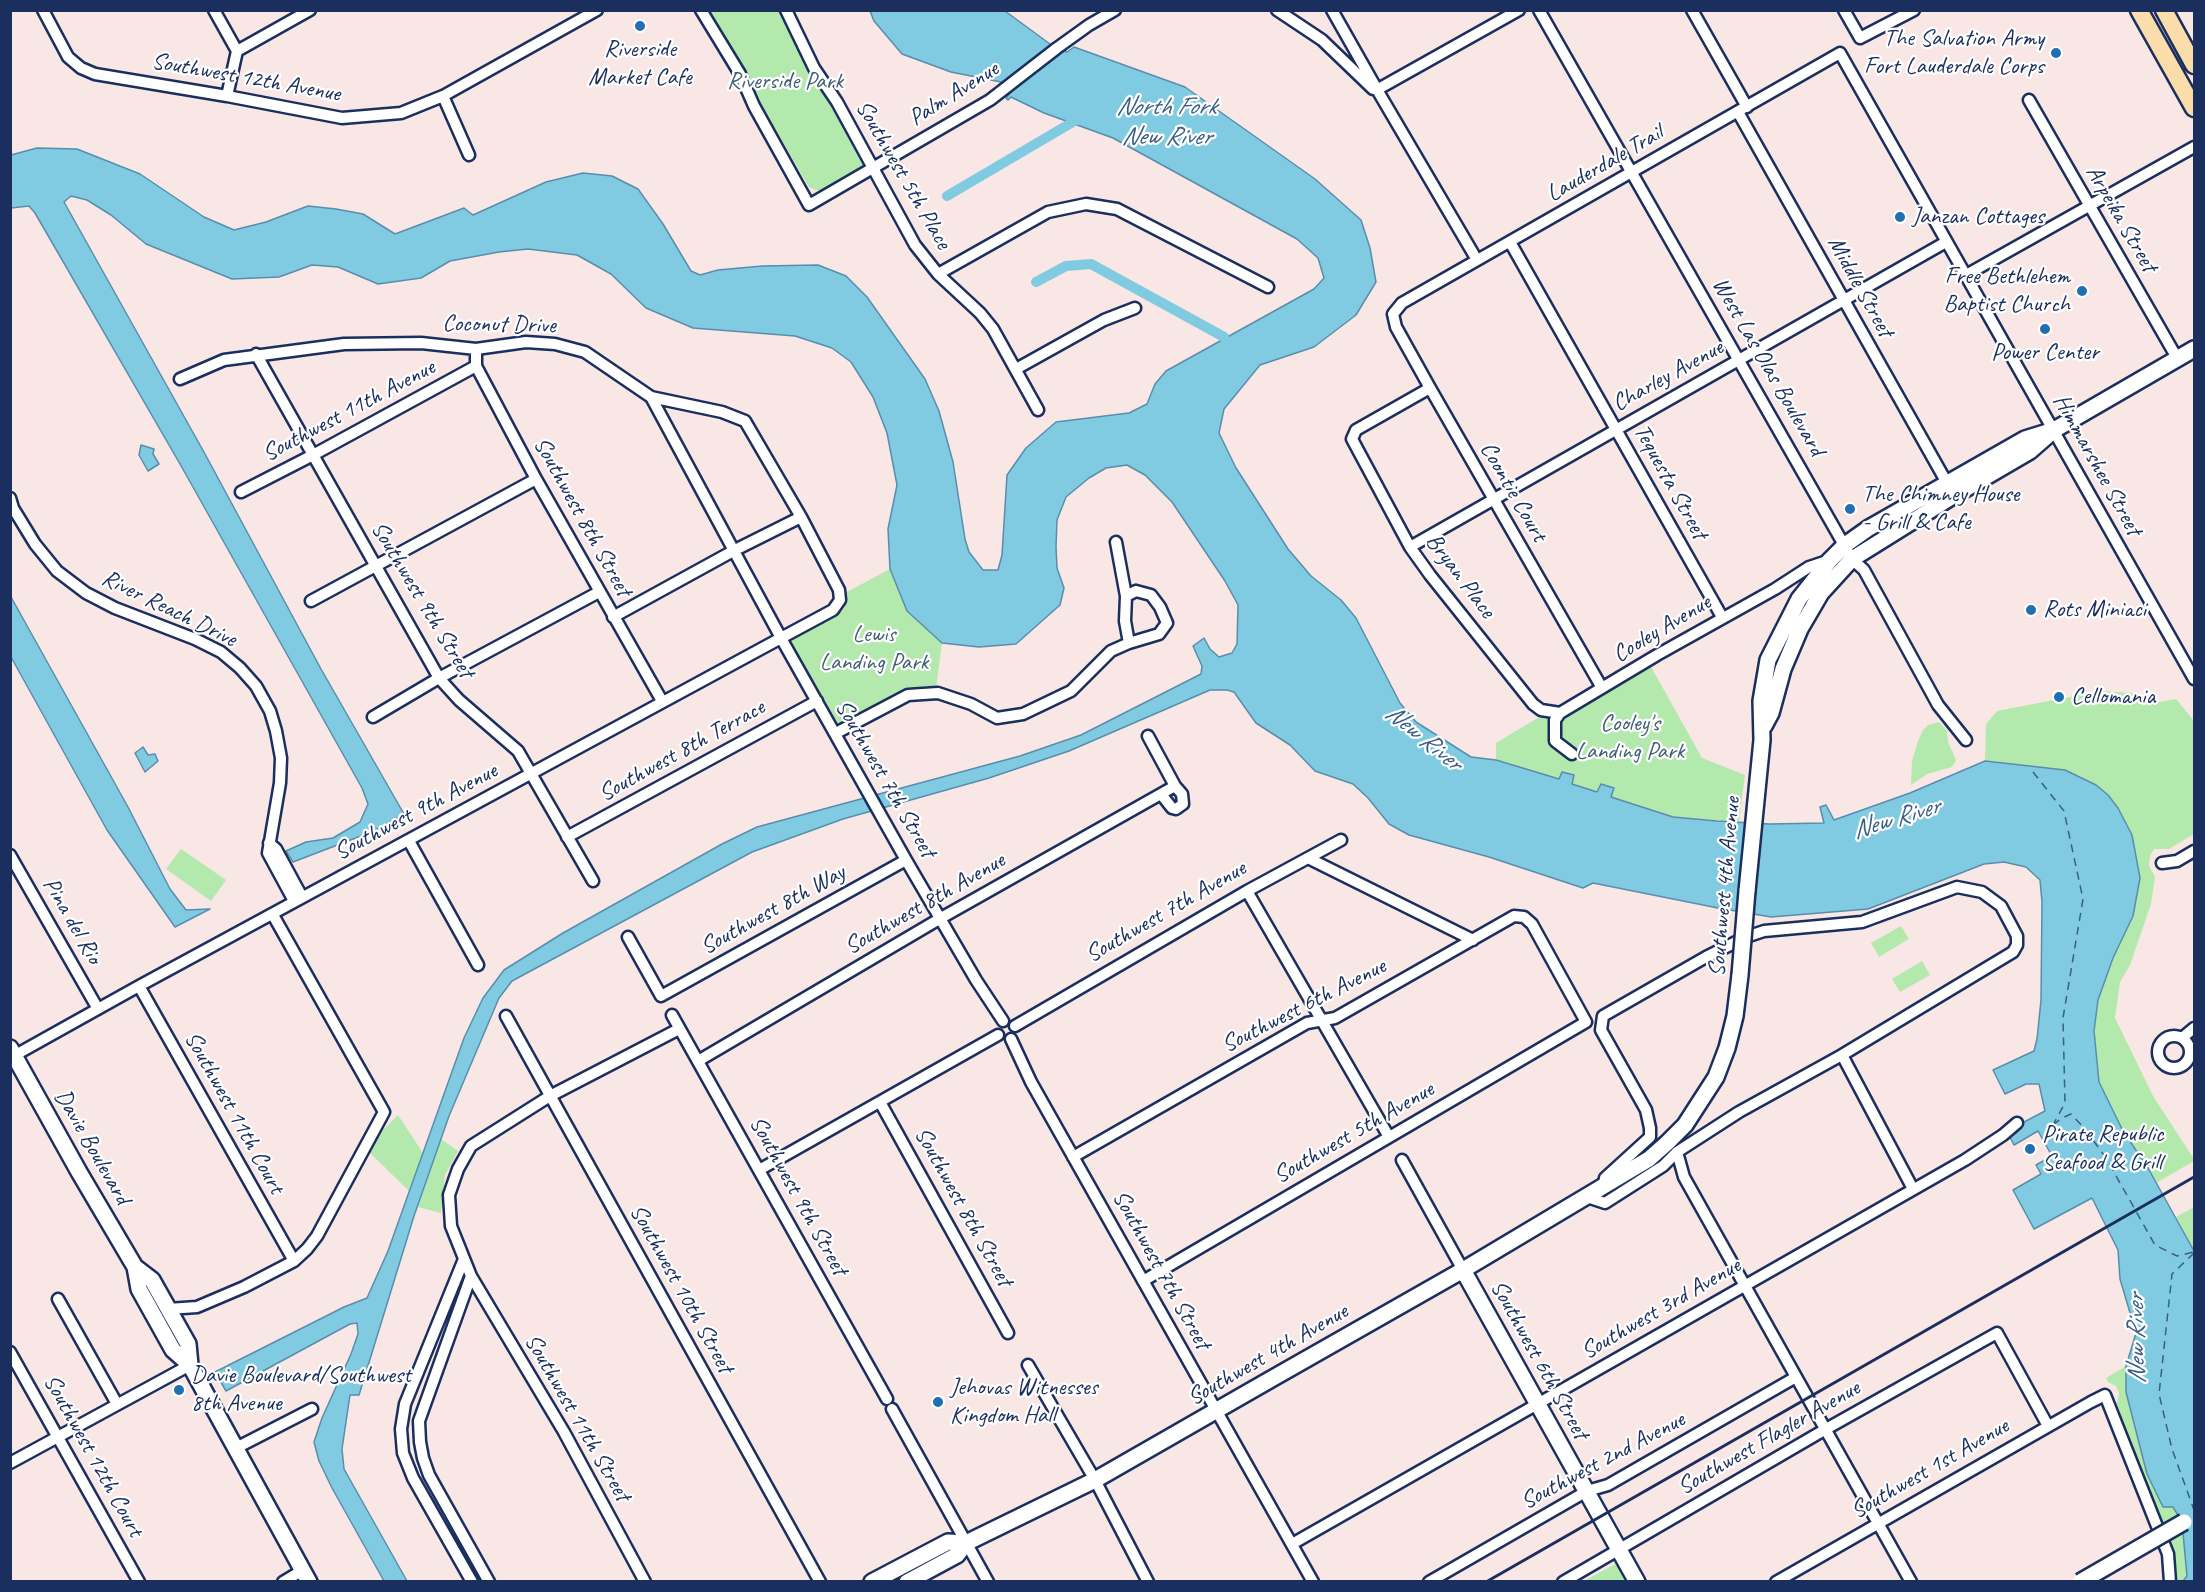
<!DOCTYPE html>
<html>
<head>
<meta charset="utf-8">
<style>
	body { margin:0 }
	#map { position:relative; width:2205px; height:1592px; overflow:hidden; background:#f8e7e4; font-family:Caveat,sans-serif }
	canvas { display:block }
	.frame { position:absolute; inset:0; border:12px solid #1b2f5e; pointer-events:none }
</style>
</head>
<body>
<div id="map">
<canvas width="2205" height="1592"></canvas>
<div class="frame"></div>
</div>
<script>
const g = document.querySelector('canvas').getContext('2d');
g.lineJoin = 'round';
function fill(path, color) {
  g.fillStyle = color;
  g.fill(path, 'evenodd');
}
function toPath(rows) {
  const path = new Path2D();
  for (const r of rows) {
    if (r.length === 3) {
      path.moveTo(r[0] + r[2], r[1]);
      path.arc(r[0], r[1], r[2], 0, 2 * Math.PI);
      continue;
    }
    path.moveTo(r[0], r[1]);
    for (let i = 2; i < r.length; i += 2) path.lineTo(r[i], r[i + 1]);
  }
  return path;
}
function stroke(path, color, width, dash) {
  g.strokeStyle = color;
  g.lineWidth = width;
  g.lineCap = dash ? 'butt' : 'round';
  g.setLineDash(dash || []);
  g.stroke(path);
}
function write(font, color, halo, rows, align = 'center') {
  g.font = font + ' Caveat,sans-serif';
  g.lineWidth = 4.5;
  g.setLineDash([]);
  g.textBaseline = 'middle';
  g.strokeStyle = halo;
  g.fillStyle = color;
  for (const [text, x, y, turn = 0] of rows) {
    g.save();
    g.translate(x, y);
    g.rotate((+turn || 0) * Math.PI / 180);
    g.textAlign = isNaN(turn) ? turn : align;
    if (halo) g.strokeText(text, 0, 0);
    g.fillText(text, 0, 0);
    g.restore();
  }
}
fill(toPath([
	[707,11,780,11,863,153,864,163,860,172,824,191,816,190,809,187],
	[890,569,907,611,942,643,936,688,908,687,837,727,788,641,844,609,847,592],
	[1650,665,1702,758,1745,775,1739,822,1673,817,1611,797,1613,788,1601,785,1598,792,1571,783,1573,774,1562,772,1559,779,1496,760,1496,743,1541,716,1557,717],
	[2101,691,2132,693,2154,703,2176,699,2194,721,2194,834,2169,849,2154,849,2150,856,2149,866,2155,877,2151,904,2130,965,2120,982,2115,1018,2153,1096,2194,1159,2194,1161,2156,1183,2123,1131,2099,1082,2094,1031,2098,1000,2113,958,2133,916,2140,878,2132,835,2080,776,2059,769,1985,761,1986,724,1997,711],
	[1939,722,1947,731,1948,742,1956,760,1952,767,1927,774,1911,785,1912,761,1918,741,1923,730,1928,725],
	[181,849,226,880,211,901,166,869],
	[1901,926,1909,939,1879,957,1871,943],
	[1922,961,1930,975,1900,992,1892,979],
	[398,1115,423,1153,409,1191,369,1152,380,1133],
	[441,1139,458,1151,445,1175,441,1213,418,1207],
	[2194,1207,2194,1251,2176,1217],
	[2126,1366,2126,1392,2173,1507,2182,1522,2187,1576,2183,1581,2173,1581,2117,1404,2119,1393,2116,1386,2108,1382,2106,1378],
	[1617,1563,1627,1581,1584,1581]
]), '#b3e9ac');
const water = toPath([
	[870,11,1005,11,1050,44,1059,54,1065,51,1067,52,1074,47,1185,87,1315,179,1361,220,1370,248,1376,282,1356,315,1314,347,1260,365,1224,409,1219,433,1236,468,1288,549,1311,576,1341,600,1356,618,1400,703,1416,722,1471,757,1496,760,1559,779,1562,772,1574,775,1572,784,1597,792,1601,784,1614,788,1611,797,1673,817,1717,821,1769,824,1824,823,1820,807,1826,805,1834,820,1910,793,1985,761,2065,770,2096,785,2108,795,2118,808,2132,835,2140,878,2133,916,2113,958,2098,1000,2094,1031,2099,1082,2123,1131,2148,1168,2194,1251,2194,1581,2183,1581,2187,1576,2182,1522,2173,1507,2163,1507,2147,1474,2126,1392,2126,1366,2136,1333,2120,1279,2118,1250,2092,1198,2034,1229,2013,1190,2041,1174,2036,1165,2052,1156,2038,1131,2014,1145,2007,1131,2045,1111,2039,1084,2026,1084,2005,1094,1993,1070,2034,1051,2037,1039,2041,1000,2042,902,2040,880,2026,867,2004,862,1984,864,1868,909,1771,917,1718,908,1593,883,1583,888,1489,857,1409,835,1389,824,1368,798,1353,784,1315,771,1290,745,1256,723,1234,692,1227,690,1210,690,1069,751,989,778,843,819,752,852,512,981,499,998,449,1116,414,1216,359,1395,350,1395,342,1449,344,1469,407,1581,384,1581,332,1488,319,1461,314,1442,322,1418,351,1354,358,1334,357,1323,350,1324,226,1391,215,1372,344,1307,367,1298,388,1251,464,1038,483,998,504,970,563,933,722,844,757,827,1020,756,1081,735,1201,674,1202,666,1193,646,1204,638,1210,649,1219,657,1232,653,1237,644,1238,605,1225,581,1172,502,1145,475,1127,465,1106,468,1089,478,1066,497,1057,520,1056,547,1057,568,1064,588,1060,605,1016,644,979,647,942,643,907,611,890,569,888,529,897,485,887,433,873,397,851,362,832,348,795,336,693,328,646,308,611,274,577,255,528,249,499,252,450,261,421,278,378,284,338,267,312,265,279,277,232,279,146,244,111,215,87,200,71,196,64,202,205,454,321,669,404,814,374,831,293,862,286,851,306,842,333,838,360,822,368,804,362,788,180,464,35,213,29,206,11,208,11,155,37,148,77,149,140,174,204,217,234,230,266,222,308,206,336,209,363,214,395,234,464,208,473,215,546,182,583,173,612,176,638,189,663,224,691,271,700,275,718,270,762,266,818,265,846,276,867,297,925,379,939,411,953,462,965,539,969,552,983,570,998,570,1002,555,1007,475,1026,448,1056,422,1129,413,1147,404,1155,384,1166,371,1314,289,1324,278,1318,258,1297,239,1113,138,1044,113,1011,97,1008,100,1006,98,1010,93,1001,82,951,72,902,54,874,21,870,11],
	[141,445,154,449,153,454,159,464,148,471,139,455,141,445],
	[11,597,128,807,170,889,186,910,210,909,175,927,107,830,11,657,11,597],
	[143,747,148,755,155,754,158,761,145,772,135,753,143,747]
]);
fill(water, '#81cbe2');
stroke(water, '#588dad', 1.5);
fill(toPath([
	[1052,43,1060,54,1009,94,1001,83]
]), '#f8e7e4');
stroke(toPath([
	[947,196,1083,116],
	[1036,282,1066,266,1091,264,1224,337]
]), '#81cbe2', 10);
stroke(toPath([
	[2033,772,2064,811,2083,899,2063,1018,2065,1103,2053,1125],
	[2053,1125,2062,1118,2071,1114,2085,1129,2106,1158,2155,1245,2177,1256,2194,1252],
	[2194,1253,2172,1274,2159,1394,2172,1449,2194,1510]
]), '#3a5e86', 1.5, [8, 6]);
const street = toPath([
	[43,10,68,57,81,68,95,74,227,96,342,118,401,113,443,96,597,10],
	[214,10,237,51],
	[701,10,740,74,754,106,809,205,990,100,1057,48,1089,25,1115,10],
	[786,10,814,68,837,102,915,245,938,274,980,313,993,329,1038,410],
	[1277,10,1322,40,1373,89],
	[1332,10,1375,86],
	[1539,10,1852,559,1864,570,1938,705,1966,740],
	[1692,10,1747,107],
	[1844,10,1860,38,1914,10],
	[1380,88,1519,10],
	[1379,93,1477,260],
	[227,96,237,51,310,10],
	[443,96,469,155],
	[2029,100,2177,358],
	[1738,112,1947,483],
	[1510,242,1722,617],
	[938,274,1048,212,1086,204,1117,209,1268,287],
	[1966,275,2194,147],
	[476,349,476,366,536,479,662,701],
	[256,354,439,678,459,700,518,751,593,881],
	[1016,369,1104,320,1135,308],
	[1430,388,1356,430,1352,439,1410,547,1430,575,1533,704,1541,710,1560,713],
	[651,397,781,638,906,860,976,980,1003,1021],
	[241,492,313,455,476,366],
	[10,498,13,508,35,544,57,571,86,593,115,608,195,639,221,652,240,668,256,686,270,711,276,731,281,758,280,783,268,853,294,901],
	[1116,542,1126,596],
	[1410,547,1946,242],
	[1136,591,1151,595,1160,607,1167,623,1159,634,1129,643,1125,621,1126,596,1136,591],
	[311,601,536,479],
	[613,617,735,550,801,517],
	[1602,688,1430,388,1396,327,1393,314,1402,303,1840,53,2194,679],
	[373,717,439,678,599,592],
	[836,733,908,695,938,693,971,704,997,718,1023,714,1071,691,1111,651,1129,643],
	[1148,736,1175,786,1182,794,1183,804,1176,809,1172,808,1161,794],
	[1572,754,1555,741,1555,720,1560,713,1657,655,1775,589,1809,567,1830,560],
	[567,837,817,701],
	[409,841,478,965],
	[269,843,276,849,302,897],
	[10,855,98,1009],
	[1308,858,1473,940],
	[2162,863,2177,861,2194,851],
	[1247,891,1389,1137],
	[628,937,661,996,906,860],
	[139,986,294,1261],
	[672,1015,887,1399],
	[506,1016,820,1582],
	[1015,1026,1247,891,1341,840],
	[2174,1052,16],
	[2182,1038,2194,1028],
	[1011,1039,1031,1082,1313,1582],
	[1842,1055,1913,1189],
	[10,1058,139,986,781,638,833,610,840,600,839,590,801,517,745,421,722,412,651,397,585,352,555,344,526,342,476,349,421,343,344,344,224,360,180,379],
	[698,1061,941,918,1175,786],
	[880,1102,1008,1333],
	[1677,1152,1684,1177,1911,1582],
	[1073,1157,1307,1023,1335,1018,1514,916,1524,917,1532,924,1586,1022,1143,1281],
	[1402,1160,1463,1270],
	[759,1170,998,1035],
	[1587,1197,1605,1203,1663,1166,1677,1152,1739,1112,1842,1055,2013,952,2017,945,2017,936,2001,906,1982,892,1957,887,1862,922,1764,931,1746,937,1706,957,1603,1016,1601,1030,1646,1110,1650,1128,1650,1137,1605,1178,1604,1184],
	[464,1259,405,1404,401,1429,403,1453,413,1478,472,1582],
	[471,1276,419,1421,420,1442,423,1458,429,1475,489,1582],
	[58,1299,117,1404],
	[168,1309,197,1307,244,1287,294,1261,307,1249,317,1236,384,1112,273,915],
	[10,1352,139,1582],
	[1028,1365,1095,1480,1148,1582],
	[892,1409,988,1582],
	[236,1448,312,1409],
	[10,1463,190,1365],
	[1292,1544,1965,1160,2003,1135,2017,1123],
	[283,1582,303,1570],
	[645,1582,564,1432,471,1276,451,1226,449,1195,458,1169,471,1146,550,1096,679,1029],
	[1429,1582,1587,1491,1608,1485,1796,1377],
	[1563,1582,1826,1429,1997,1333,2048,1426],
	[1776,1582,2091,1402,2105,1395,2168,1554,2170,1582]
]);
const secondary = toPath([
	[1764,726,1771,713,1783,669,1800,629,1821,593,1852,559,1953,496,2030,451,2054,430,2194,349],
	[1747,891,1762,740,1761,701,1768,660,1799,599,1830,560,1845,545,1869,528,2025,439,2054,430],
	[10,1048,79,1172,135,1267,152,1280,188,1344,190,1365],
	[135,1267,139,1289,173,1350,190,1365,309,1582],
	[1463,1270,1637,1582],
	[872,1582,948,1542,966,1543],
	[907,1582,957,1555,966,1543,1095,1480,1273,1378,1463,1270,1649,1159,1667,1143,1685,1125,1716,1077,1727,1048,1735,1016,1740,975]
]);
const primary = toPath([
	[2139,10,2194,108],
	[2164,10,2194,65]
]);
stroke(street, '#1b2f5e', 15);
stroke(secondary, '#1b2f5e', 20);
stroke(primary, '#1b2f5e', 21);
stroke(street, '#fff', 10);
stroke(secondary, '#fff', 15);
stroke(primary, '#faddab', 16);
stroke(toPath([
	[1486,1582,2194,1177]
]), '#1b2f5e', 3);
const secondaryBridge = toPath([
	[1740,975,1747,891],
	[2080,1582,2184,1522]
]);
stroke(secondaryBridge, '#1b2f5e', 20, []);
stroke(secondaryBridge, '#fff', 15);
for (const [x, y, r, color] of [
	[640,26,6,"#1f6fb2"],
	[2056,53,6,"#1f6fb2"],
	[1900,217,6,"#1f6fb2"],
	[2082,291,6,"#1f6fb2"],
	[2045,329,6,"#1f6fb2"],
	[1850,509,6,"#1f6fb2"],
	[2031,610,6,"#1f6fb2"],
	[2059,697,6,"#1f6fb2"],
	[2030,1149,6,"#1f6fb2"],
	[179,1390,6,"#1f6fb2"],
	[938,1402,6,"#1f6fb2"]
]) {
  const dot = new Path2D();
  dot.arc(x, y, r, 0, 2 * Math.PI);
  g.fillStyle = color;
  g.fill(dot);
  stroke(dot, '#fff', 2);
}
write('24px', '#1b2f5e', '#fff', [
	["The Salvation Army",2044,39,"right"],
	["Fort Lauderdale Corps",2044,67,"right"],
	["Riverside",640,50,"center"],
	["Market Cafe",640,78,"center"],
	["Janzan Cottages",1912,217],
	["Free Bethlehem",2070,277,"right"],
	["Baptist Church",2070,305,"right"],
	["Power Center",2045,353,"center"],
	["The Chimney House",1862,495],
	["- Grill & Cafe",1862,523],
	["Rots Miniaci",2043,610],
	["Cellomania",2071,697],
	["Pirate Republic",2042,1135],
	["Seafood & Grill",2042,1163],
	["Davie Boulevard/Southwest",191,1376],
	["8th Avenue",191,1404],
	["Jehovas Witnesses",950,1388],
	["Kingdom Hall",950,1416]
], 'left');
write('24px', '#1b2f5e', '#fff', [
	["Southwest 12th Avenue",246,78,10],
	["Palm Avenue",954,94,-32],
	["Lauderdale Trail",1605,164,-30],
	["Southwest 5th Place",903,175,60],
	["Arpeika Street",2121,219,60],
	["Middle Street",1860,287,61],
	["Coconut Drive",499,325,1],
	["West Las Olas Boulevard",1768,367,60],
	["Charley Avenue",1668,376,-29],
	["Southwest 11th Avenue",349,411,-28],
	["Himmarshee Street",2097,465,61],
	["Tequesta Street",1670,482,61],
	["Coontie Court",1513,492,60],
	["Southwest 8th Street",582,517,61],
	["Bryan Place",1460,576,53],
	["Southwest 9th Street",422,600,59],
	["River Reach Drive",169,609,26],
	["Cooley Avenue",1662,629,-31],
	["Southwest 8th Terrace",682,751,-29],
	["Southwest 7th Street",885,779,60],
	["Southwest 9th Avenue",416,812,-28],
	["Southwest 4th Avenue",1725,887,-85],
	["Southwest 8th Avenue",925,904,-30],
	["Southwest 8th Way",773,910,-29],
	["Southwest 7th Avenue",1166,912,-30],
	["Pina del Rio",72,921,60],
	["Southwest 6th Avenue",1304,1006,-27],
	["Southwest 11th Court",234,1113,61],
	["Southwest 5th Avenue",1354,1133,-30],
	["Davie Boulevard",92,1147,60],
	["Southwest 9th Street",798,1196,61],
	["Southwest 8th Street",963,1207,61],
	["Southwest 7th Street",1161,1270,61],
	["Southwest 10th Street",681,1289,61],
	["Southwest 3rd Avenue",1661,1309,-30],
	["Southwest 4th Avenue",1268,1355,-30],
	["Southwest 6th Street",1539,1360,61],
	["Southwest 11th Street",577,1418,60],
	["Southwest Flagler Avenue",1769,1438,-30],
	["Southwest 12th Court",93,1456,61],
	["Southwest 2nd Avenue",1603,1461,-28],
	["Southwest 1st Avenue",1930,1469,-30]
]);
write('24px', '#415e72', '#fff', [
	["Riverside Park",785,82],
	["Lewis",874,635],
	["Landing Park",874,663],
	["Cooley's",1630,724],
	["Landing Park",1630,752]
]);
write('italic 26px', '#3a5e86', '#fff', [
	["North Fork",1166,107],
	["New River",1166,137],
	["New River",1423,738,39],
	["New River",1896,819,-17],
	["New River",2137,1339,-91]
]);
</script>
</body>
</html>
